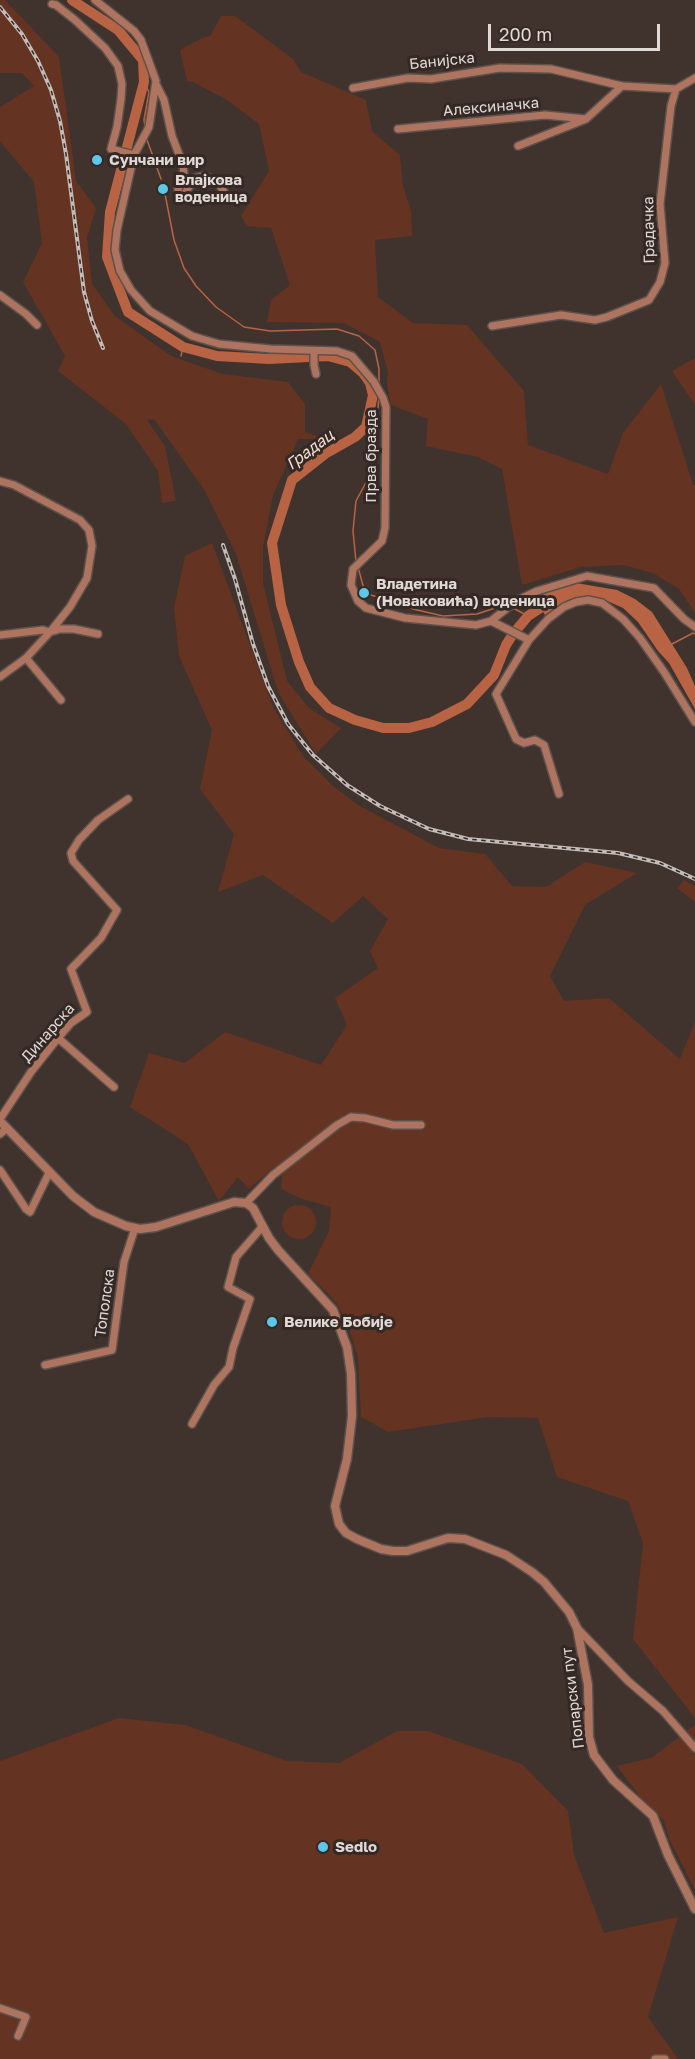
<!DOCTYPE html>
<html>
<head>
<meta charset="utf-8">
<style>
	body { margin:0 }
	#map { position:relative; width:695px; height:2059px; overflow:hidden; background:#40332e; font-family:"Golos Text",sans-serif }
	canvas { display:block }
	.scale { position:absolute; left:488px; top:24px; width:172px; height:27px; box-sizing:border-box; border:3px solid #e1d9d6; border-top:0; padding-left:8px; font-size:18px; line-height:21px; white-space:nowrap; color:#e1d9d6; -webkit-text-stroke:4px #352925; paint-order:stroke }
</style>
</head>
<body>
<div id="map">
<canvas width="695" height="2059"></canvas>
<div class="scale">200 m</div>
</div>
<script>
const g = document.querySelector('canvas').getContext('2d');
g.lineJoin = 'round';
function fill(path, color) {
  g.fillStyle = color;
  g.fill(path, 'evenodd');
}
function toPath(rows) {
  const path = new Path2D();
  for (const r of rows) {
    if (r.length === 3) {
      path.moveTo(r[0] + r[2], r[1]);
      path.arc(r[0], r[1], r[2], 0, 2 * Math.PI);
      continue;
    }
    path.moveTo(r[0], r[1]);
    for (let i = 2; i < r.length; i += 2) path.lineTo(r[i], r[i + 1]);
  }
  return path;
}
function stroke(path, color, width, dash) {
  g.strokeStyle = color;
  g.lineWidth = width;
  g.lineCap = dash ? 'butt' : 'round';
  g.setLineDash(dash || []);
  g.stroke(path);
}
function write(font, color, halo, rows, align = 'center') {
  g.font = font + ' "Golos Text",sans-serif';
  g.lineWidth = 6;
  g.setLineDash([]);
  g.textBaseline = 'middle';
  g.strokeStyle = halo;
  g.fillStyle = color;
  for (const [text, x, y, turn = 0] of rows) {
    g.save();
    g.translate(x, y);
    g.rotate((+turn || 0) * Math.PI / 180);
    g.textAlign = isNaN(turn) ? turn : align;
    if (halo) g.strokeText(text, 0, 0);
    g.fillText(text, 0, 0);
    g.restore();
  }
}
fill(toPath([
	[0,0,5,0,59,57,76,181,96,208,87,238,92,284,115,316,171,356,223,374,288,382,305,404,305,432,326,439,298,439,273,495,263,547,263,583,287,681,309,708,341,728,316,754,278,692,236,554,205,491,154,419,147,420,165,446,176,501,162,503,158,471,126,424,58,371,65,356,23,282,42,243,34,182,0,141,0,107,34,86,22,73,0,73],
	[221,16,235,16,293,59,301,72,366,100,372,131,400,155,403,186,411,211,412,236,375,240,378,297,413,323,467,325,524,391,528,445,608,474,623,433,661,384,693,485,695,485,695,613,679,589,653,573,623,565,581,567,522,585,502,469,478,457,426,446,428,419,391,405,387,384,388,373,380,342,344,323,267,322,271,300,290,285,271,228,247,226,241,216,269,171,259,124,227,100,193,82,187,81,180,50,202,38,210,36],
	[695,358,695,405,672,371],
	[212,543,273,707,303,756,332,785,358,805,439,848,485,854,512,886,546,887,585,862,637,873,585,905,550,976,564,1001,609,998,680,1059,695,1022,695,1718,633,1639,643,1543,628,1501,557,1477,538,1418,488,1417,388,1432,361,1417,358,1358,347,1322,336,1302,308,1274,329,1231,331,1207,302,1199,281,1189,282,1176,274,1167,249,1189,238,1177,219,1201,188,1144,130,1107,149,1053,185,1063,225,1032,321,1065,347,1025,335,998,378,968,370,951,388,919,363,896,333,923,263,875,218,892,234,834,200,789,212,730,179,656,174,607,185,556],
	[684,880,695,886,695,902,677,888],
	[299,1222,17],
	[119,1718,185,1725,287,1761,339,1763,397,1731,428,1731,522,1764,568,1811,574,1855,604,1933,678,1917,648,2017,678,2059,0,2059,0,1761],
	[695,1725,695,1890,669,1839,664,1821,642,1800,617,1766,651,1758]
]), '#643321');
fill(toPath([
	[576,583,617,590,635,599,652,612,687,668,695,686,695,709,669,663,658,651,638,622,623,608,605,600,590,597,573,598,564,602,545,615,535,598,565,585]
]), '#b86344');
stroke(toPath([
	[144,82,149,92,144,120,145,127],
	[146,137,161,179],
	[165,194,174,240,184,268,196,286,216,307,244,327,270,331,337,329,359,336,375,350,379,369,379,384],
	[181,356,183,347],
	[356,562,353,531,356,501,370,475,375,440,379,397],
	[358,567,365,593,380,598],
	[393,600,401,602,413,609,443,616,477,614,507,604],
	[513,608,528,616],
	[672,644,693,633,695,634]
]), '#b86344', 1.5);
stroke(toPath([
	[72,0,118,30,143,60,144,82,110,212,107,257,128,312,183,347,217,356,269,359,328,356,350,362,363,373,370,383,373,395,366,427,355,437,325,454,292,480,272,543,281,605,299,662,310,687,329,708,355,720,383,728,409,728,432,722,467,704,494,675,506,645,513,634,528,616,551,601]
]), '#b86344', 10);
const minor = toPath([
	[95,0,134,31,141,40,156,81,149,127,134,155,117,230,115,250,120,271,131,290,150,311,192,336,219,344,271,349,337,351,352,356,374,382,383,398,386,407,385,528,382,541,353,569,351,585,358,601,366,608,405,618,476,625,491,621,516,601,537,591,587,576,654,588,684,619,695,627],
	[52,4,56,5,75,20,105,48,118,66,122,84,121,99,117,127,111,149,134,155],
	[157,86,164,100,172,136,183,165,184,175,178,189,179,196,183,196,195,178,204,176,217,181,228,198],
	[353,88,408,78,431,79,500,68,551,69,622,86,676,89],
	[398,129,545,115,586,119],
	[518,146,586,119,622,86],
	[0,295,26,314,37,325],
	[492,326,561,315,595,320,607,317,649,300,660,282,665,263,660,204,671,106,676,89,695,78],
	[314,351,314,365,316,374],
	[0,481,14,485,80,520,89,530,92,546,87,578,70,607,50,632,26,658,0,677],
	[491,621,529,640],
	[50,632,60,629,74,629,98,634],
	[0,635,43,630,50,632],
	[26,658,61,700],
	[559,794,544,745,535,740,524,743,516,739,496,694,529,640,548,619,564,607,576,602,588,600,602,603,623,619,640,638,664,672,695,722],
	[58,1038,114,1087],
	[0,1119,31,1072,58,1038,71,1023,87,1012,71,969,101,938,117,910,73,861,71,853,79,840,98,820,128,799],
	[0,1134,7,1128],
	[0,1170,26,1209,30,1212,49,1173],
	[246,1203,273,1175,337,1125,351,1117,365,1118,393,1125,421,1125],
	[45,1365,112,1350,124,1262,135,1228],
	[192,1424,214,1385,229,1367,233,1348,250,1299,228,1287,236,1257,263,1226],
	[577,1628,628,1681,663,1711,695,1748],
	[0,2008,26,2017,18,2036],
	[655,2059,665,2059]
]);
const tertiary = toPath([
	[0,1121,73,1196,94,1212,126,1226,140,1229,156,1227,234,1202,246,1203,253,1208,269,1238,278,1250,333,1310,347,1347,351,1374,352,1416,347,1459,335,1506,339,1524,346,1533,357,1539,381,1549,393,1551,407,1551,448,1538,465,1539,506,1555,532,1572,544,1582,569,1612,577,1628,588,1685,589,1737,594,1755,613,1780,653,1816,668,1855,695,1909]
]);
stroke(minor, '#5d514c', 10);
stroke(tertiary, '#5d514c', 11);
stroke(minor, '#ae745f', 7);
stroke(tertiary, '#ae745f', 8);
const rail = toPath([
	[0,7,22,34,38,61,51,90,60,121,66,154,84,292,92,321,103,348],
	[223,545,235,579,253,644,268,686,288,724,313,755,347,785,380,806,429,829,468,839,618,853,660,863,695,879]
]);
stroke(rail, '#c4bcb8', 4);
stroke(rail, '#352925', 1.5, [4.5]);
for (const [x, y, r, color] of [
	[97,160,6,"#5cc7e8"],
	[163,189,6,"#5cc7e8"],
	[364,593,6,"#5cc7e8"],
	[272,1322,6,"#5cc7e8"],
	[323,1847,6,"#5cc7e8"]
]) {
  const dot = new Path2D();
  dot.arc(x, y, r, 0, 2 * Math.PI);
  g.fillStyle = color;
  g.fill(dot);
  stroke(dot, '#352925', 2);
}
write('15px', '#e1d9d6', '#352925', [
	["Банијска",442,61,-6],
	["Алексиначка",491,107,-5],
	["Градачка",649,230,-91],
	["Прва бразда",371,456,-90],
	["Динарска",48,1033,-49],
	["Тополска",105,1303,-82],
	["Попарски пут",573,1698,-97]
]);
write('bold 15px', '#e1d9d6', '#352925', [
	["Сунчани вир",109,160],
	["Влајкова",175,180],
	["воденица",175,197],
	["Владетина",376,584],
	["(Новаковића) воденица",376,601],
	["Велике Бобије",284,1322],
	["Sedlo",335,1847]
], 'left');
write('italic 16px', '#f7ded6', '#352925', [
	["Градац",310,450,-37]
]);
</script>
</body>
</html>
